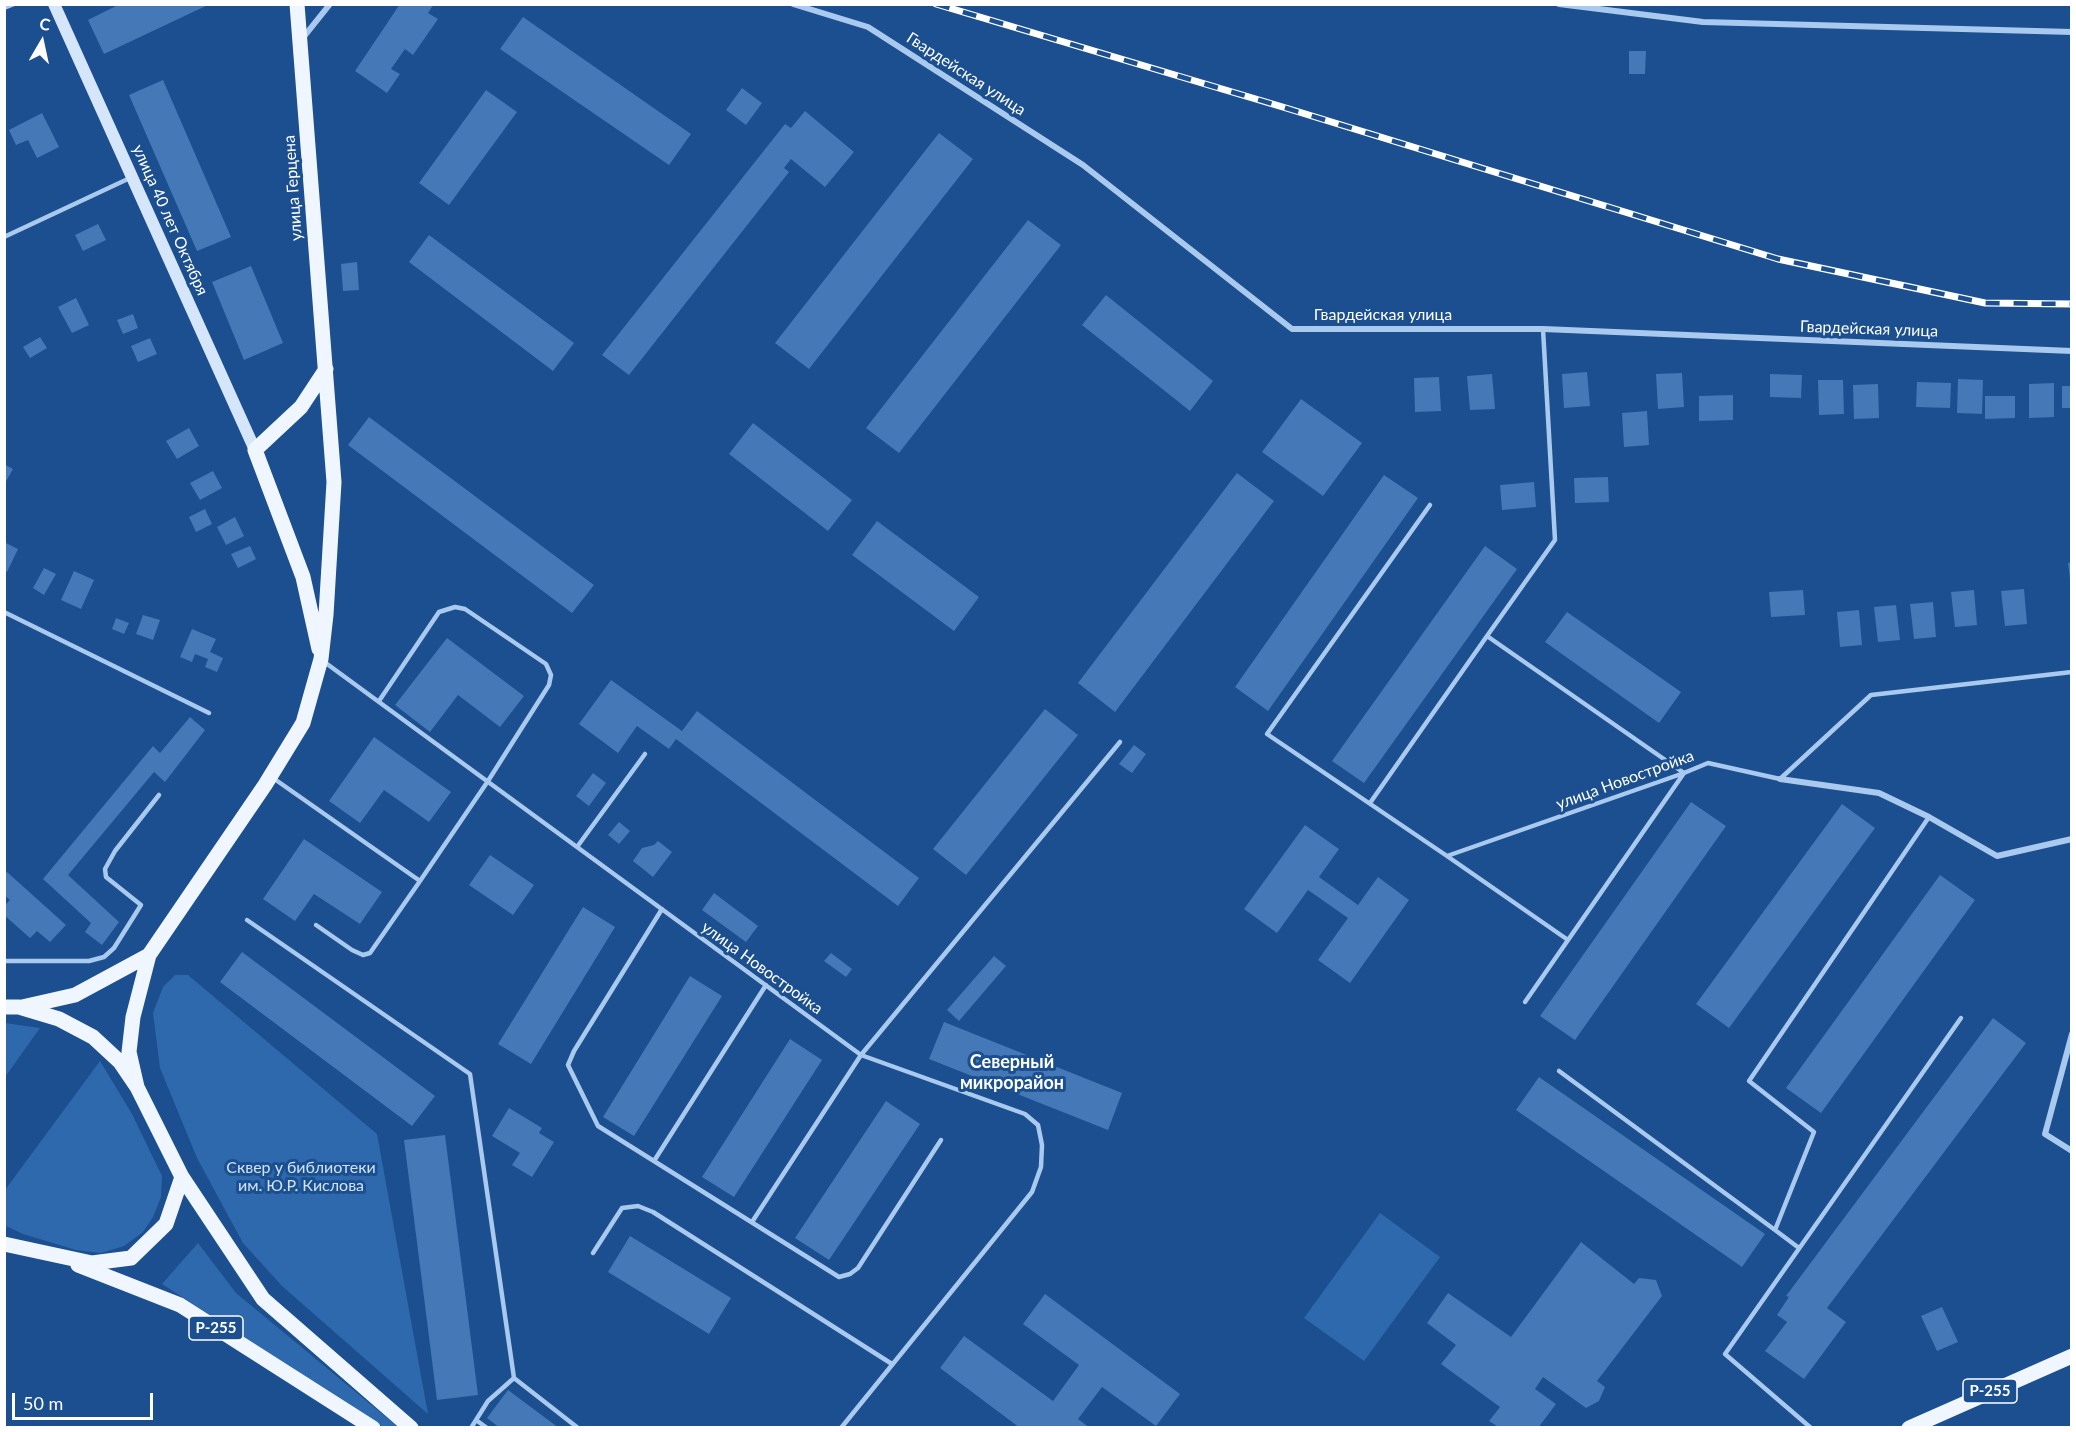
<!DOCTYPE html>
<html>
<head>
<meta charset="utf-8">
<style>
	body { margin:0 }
	#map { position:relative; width:2076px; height:1432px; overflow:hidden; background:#1b4f8f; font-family:Lato,sans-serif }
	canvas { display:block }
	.frame { position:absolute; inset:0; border:6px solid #fff; pointer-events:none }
	.north { position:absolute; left:12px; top:12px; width:60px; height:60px; -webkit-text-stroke:4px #1b4f8f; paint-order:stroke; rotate:9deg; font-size:16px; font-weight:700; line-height:24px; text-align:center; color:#fff }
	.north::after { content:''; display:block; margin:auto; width:21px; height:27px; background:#fff; clip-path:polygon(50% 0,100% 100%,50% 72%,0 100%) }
	.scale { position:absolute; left:12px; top:1393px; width:141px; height:27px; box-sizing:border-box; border:3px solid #fff; border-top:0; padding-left:8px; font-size:18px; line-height:21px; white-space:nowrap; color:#fff; -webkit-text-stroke:4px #1b4f8f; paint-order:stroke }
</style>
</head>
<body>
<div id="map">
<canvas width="2076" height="1432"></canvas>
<div class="frame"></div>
<div class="north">С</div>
<div class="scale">50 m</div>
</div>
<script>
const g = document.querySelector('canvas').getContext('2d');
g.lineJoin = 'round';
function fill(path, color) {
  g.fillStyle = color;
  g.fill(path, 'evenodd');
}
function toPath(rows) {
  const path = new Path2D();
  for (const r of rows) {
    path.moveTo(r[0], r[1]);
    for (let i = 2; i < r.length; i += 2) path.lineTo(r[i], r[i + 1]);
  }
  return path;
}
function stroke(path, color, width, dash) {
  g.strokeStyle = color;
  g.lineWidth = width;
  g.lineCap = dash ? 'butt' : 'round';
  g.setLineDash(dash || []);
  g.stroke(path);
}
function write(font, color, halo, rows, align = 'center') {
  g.font = font + ' Lato,sans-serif';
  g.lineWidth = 6;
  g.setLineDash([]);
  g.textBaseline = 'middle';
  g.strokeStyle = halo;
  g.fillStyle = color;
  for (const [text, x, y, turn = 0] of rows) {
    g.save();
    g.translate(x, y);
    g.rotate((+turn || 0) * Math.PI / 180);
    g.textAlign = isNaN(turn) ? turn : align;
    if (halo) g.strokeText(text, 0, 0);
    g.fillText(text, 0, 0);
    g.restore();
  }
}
fill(toPath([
	[175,975,188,975,377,1134,428,1414,282,1286,243,1243,197,1158,160,1068,153,1013,163,987],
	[5,1023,40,1028,5,1077,4,1023],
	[100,1061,132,1114,162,1176,161,1197,153,1217,143,1232,124,1246,101,1253,76,1250,23,1234,4,1225,5,1190],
	[1380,1213,1440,1257,1364,1361,1304,1318],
	[198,1243,236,1293,398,1427,383,1427,162,1284]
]), '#2e69ad');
fill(toPath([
	[120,4,210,4,104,54,88,20],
	[400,4,434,4,428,13,438,19,413,55,405,49,391,69,400,74,387,93,355,71],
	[523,17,691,134,669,165,500,49],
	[1629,51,1646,51,1645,74,1629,74],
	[163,80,231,237,197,251,129,95],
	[742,88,762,103,746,125,726,110],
	[486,90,517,112,449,205,419,183],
	[805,111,854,152,825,187,791,159,784,168,789,172,629,375,602,355,785,124,791,128],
	[42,113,59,147,37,158,28,140,16,145,9,130],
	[939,133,973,159,809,369,775,343],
	[1028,220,1061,245,899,453,866,428],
	[98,224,106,240,83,251,75,235],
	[429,235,574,343,553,371,409,262],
	[357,262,359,290,343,291,341,264],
	[251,266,283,343,244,360,212,282],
	[1106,295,1213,381,1190,411,1082,325],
	[76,298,89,325,72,333,58,307],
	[133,314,138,328,123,334,117,320],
	[40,337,47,348,30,358,23,347],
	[150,338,157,354,138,362,131,346],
	[1587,372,1590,406,1564,408,1562,374],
	[1682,373,1684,407,1658,409,1656,374],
	[1492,374,1495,409,1470,410,1467,376],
	[1770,374,1802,375,1801,398,1770,397],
	[1439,377,1441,411,1415,412,1414,378],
	[1958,379,1983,380,1982,414,1957,413],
	[1818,380,1843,380,1844,414,1819,415],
	[1917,382,1951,383,1950,408,1916,407],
	[2054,383,2054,417,2029,418,2029,384],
	[1878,384,1879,418,1854,419,1853,385],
	[2062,386,2072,386,2072,408,2062,408],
	[1733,395,1733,420,1699,421,1699,396],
	[1985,396,2015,396,2015,418,1985,419],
	[1301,399,1362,443,1323,496,1262,452],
	[1647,411,1649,445,1624,447,1622,413],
	[369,417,594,585,572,613,348,445],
	[753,423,852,500,828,531,729,454],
	[189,428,199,446,177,459,166,441],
	[4,464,13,469,4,485],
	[213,471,222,488,200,500,190,483],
	[1237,473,1274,501,1115,712,1078,683],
	[1384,475,1418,498,1268,711,1235,687],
	[1608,477,1609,502,1575,503,1574,478],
	[1534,482,1536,507,1502,510,1500,485],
	[205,509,212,524,196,532,189,517],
	[235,517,244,536,226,545,217,527],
	[877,521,979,597,954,631,852,555],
	[4,542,18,549,7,572,4,571],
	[250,546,256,559,238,568,231,554],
	[1485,546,1517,569,1364,783,1332,761],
	[2072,562,2072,579,2070,579,2068,563],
	[44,568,56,574,44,595,33,588],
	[74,571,94,580,81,609,61,600],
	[2024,589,2027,624,2005,626,2001,591],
	[1803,590,1805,615,1771,617,1769,592],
	[1974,590,1977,625,1955,627,1951,592],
	[1933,602,1936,637,1914,639,1910,604],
	[1896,605,1900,640,1878,642,1874,607],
	[1859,610,1862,645,1840,647,1837,612],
	[1567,612,1681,692,1659,723,1545,642],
	[143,615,160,620,153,640,136,634],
	[116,618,129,623,124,634,112,629],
	[192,629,216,639,210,652,223,658,217,672,205,667,208,659,195,654,192,662,180,657],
	[447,638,524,696,500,727,458,695,430,732,395,705],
	[611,680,682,731,697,711,919,878,898,906,676,739,669,749,637,726,618,753,579,724],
	[1045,709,1078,735,966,875,933,849],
	[190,717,205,730,165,782,154,772,68,875,119,922,102,945,85,932,91,923,43,879,153,746,160,753],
	[374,737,451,792,429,822,384,790,360,823,329,801],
	[1134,745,1146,754,1132,773,1119,764],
	[593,773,606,783,589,806,576,796],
	[1691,802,1726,826,1575,1040,1540,1016],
	[1842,804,1875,828,1729,1028,1696,1004],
	[619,822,630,831,619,844,608,835],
	[1305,825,1339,849,1319,877,1358,905,1378,877,1409,900,1350,983,1318,960,1348,918,1308,890,1277,933,1244,909],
	[304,839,382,892,360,924,314,894,295,921,263,899],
	[658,841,672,852,653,877,633,861,642,848,654,845],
	[490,855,534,885,513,915,469,885],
	[7,872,66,925,50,942,37,931,30,938,4,915,4,906,10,900,4,895,4,874],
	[1940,875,1975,900,1821,1113,1786,1088],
	[714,893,758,926,746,942,702,910],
	[583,907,615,927,531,1064,498,1044],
	[242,952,435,1096,412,1126,220,982],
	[831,953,852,969,846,977,824,961],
	[994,956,1006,966,959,1021,947,1010],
	[690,976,722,996,634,1136,603,1117],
	[1993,1018,2026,1043,1827,1308,1846,1322,1804,1379,1765,1351,1787,1322,1777,1315,1789,1297,1786,1296],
	[944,1022,1122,1093,1108,1130,929,1059],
	[790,1039,822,1060,734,1197,702,1177],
	[1539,1077,1765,1234,1742,1267,1516,1110],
	[886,1101,920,1124,829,1260,795,1238],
	[509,1108,542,1128,539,1133,554,1142,532,1177,512,1165,520,1153,492,1136],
	[445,1135,478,1395,437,1400,404,1140],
	[630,1236,731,1298,709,1334,608,1272],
	[1581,1242,1634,1284,1639,1278,1656,1280,1662,1296,1597,1381,1605,1387,1599,1401,1586,1408,1543,1377,1535,1389,1556,1404,1538,1428,1500,1428,1489,1421,1500,1407,1441,1364,1456,1345,1427,1323,1448,1293,1511,1337],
	[1045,1294,1180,1394,1156,1426,1102,1387,1078,1419,1090,1428,1020,1428,940,1368,964,1336,1053,1401,1079,1365,1023,1324],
	[1942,1307,1958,1342,1937,1351,1921,1316],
	[508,1390,559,1428,500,1428,487,1418]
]), '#4478b7');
stroke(toPath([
	[4,8,14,4],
	[4,237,130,178],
	[1430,505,1267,734,1447,856,1684,773,1708,763,1780,779,1871,695,2072,672],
	[4,612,209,713],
	[323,661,861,1055,1120,742],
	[273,778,420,881,488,781,549,685,551,675,546,664,465,609,455,607,439,612,379,701],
	[1370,803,1487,636],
	[577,847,645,754],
	[1447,856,1568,940],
	[662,909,574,1051,568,1065,598,1126,839,1277,850,1274,858,1268,941,1140],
	[247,920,470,1074,514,1378,578,1428],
	[316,925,352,950,363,955,370,953,420,881],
	[4,961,89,961,104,957,114,948,141,905,106,877,105,869,115,851,159,795],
	[1525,1002,1684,773,1487,636,1555,540,1543,329],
	[1559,1071,1775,1230],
	[654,1161,766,985],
	[752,1222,861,1055,1025,1114,1038,1125,1042,1145,1041,1167,1032,1192,841,1428],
	[1799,1248,1775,1230,1814,1132,1749,1081,1929,817],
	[593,1253,622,1208,638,1206,653,1212,892,1364],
	[476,1420,487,1428],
	[471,1428,488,1401,514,1378],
	[1811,1428,1725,1354,1961,1018]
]), '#a9c9ee', 4.5);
stroke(toPath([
	[793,4,868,27,1083,165,1292,329,1543,329,2072,351],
	[1559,4,1703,22,2072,32],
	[302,39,330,4],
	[1780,779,1879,793,1929,817,1997,856,2072,839],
	[2072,1034,2045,1134,2072,1151]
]), '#a9c9ee', 6);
stroke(toPath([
	[54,4,255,450]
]), '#d6e6fa', 12);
stroke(toPath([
	[319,649,303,577,255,450,301,407,326,369],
	[4,1007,19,1007,59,1019,93,1037,120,1062,137,1087,182,1177,166,1224,131,1258,92,1263,4,1244],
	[22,1007,75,995,149,955],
	[137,1087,129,1052,133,1017,149,955,265,785,303,723,321,659,326,615,334,482,297,4],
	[182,1177,263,1299,411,1428],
	[78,1265,180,1305,373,1428],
	[1909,1428,2072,1356]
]), '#f0f6ff', 15);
const rail = toPath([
	[936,4,1286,108,1778,259,1985,303,2072,304]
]);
stroke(rail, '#fff', 7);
stroke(rail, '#1b4f8f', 4.5, [14]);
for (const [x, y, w] of [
	[216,1328,54],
	[1990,1391,54]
]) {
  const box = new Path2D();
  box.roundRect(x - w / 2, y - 12, w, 24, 4.5);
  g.fillStyle = '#1b4f8f';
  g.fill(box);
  stroke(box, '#fff', 1.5);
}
write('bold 15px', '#fff', null, [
	["Р-255",216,1328],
	["Р-255",1990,1391]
]);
write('16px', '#fff', '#1b4f8f', [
	["Гвардейская улица",966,74,33],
	["улица Герцена",293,188,-94],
	["улица 40 лет Октября",170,220,66],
	["Гвардейская улица",1383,315],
	["Гвардейская улица",1869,329,2],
	["улица Новостройка",1625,780,-20],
	["улица Новостройка",762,968,36]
]);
write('16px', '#cfe3fa', '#1b4f8f', [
	["Сквер у библиотеки",301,1168],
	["им. Ю.Р. Кислова",301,1186]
]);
write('bold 18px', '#fff', '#1b4f8f', [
	["Северный",1012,1062],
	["микрорайон",1012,1083]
]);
</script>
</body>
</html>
